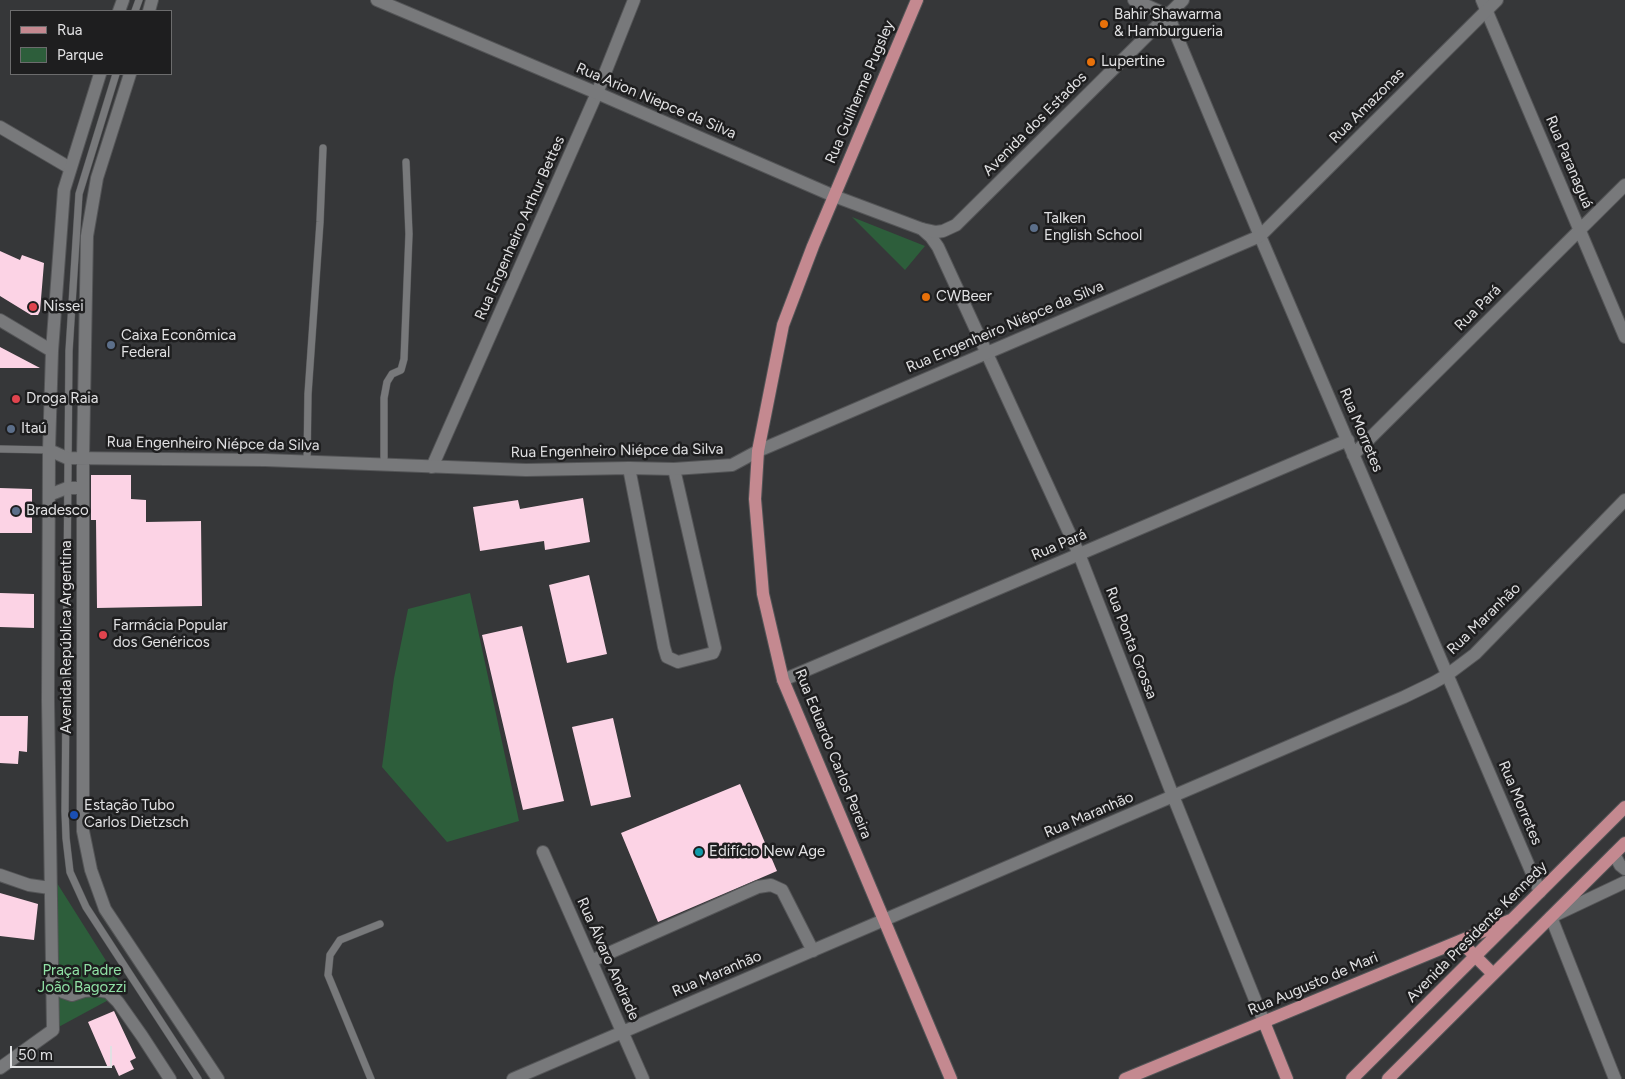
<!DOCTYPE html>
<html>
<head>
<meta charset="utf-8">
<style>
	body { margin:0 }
	#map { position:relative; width:1625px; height:1079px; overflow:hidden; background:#363739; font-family:Figtree,sans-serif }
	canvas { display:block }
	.legend { position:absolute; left:10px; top:10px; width:162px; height:65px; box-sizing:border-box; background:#1e1e1f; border:1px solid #6c6c6d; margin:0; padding:6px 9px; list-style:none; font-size:15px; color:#e1e1e3 }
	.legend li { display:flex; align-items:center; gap:10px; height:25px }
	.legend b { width:25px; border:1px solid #6c6c6d }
	.scale { position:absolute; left:10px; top:1046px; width:102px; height:22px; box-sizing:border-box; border:2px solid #e1e1e3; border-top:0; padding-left:6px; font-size:15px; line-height:18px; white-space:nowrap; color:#e1e1e3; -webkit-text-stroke:4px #1e1e1f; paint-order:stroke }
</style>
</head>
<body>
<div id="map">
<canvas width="1625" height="1079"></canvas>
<ul class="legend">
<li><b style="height:6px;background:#c48990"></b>Rua</li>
<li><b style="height:14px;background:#2d5e3b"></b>Parque</li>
</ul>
<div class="scale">50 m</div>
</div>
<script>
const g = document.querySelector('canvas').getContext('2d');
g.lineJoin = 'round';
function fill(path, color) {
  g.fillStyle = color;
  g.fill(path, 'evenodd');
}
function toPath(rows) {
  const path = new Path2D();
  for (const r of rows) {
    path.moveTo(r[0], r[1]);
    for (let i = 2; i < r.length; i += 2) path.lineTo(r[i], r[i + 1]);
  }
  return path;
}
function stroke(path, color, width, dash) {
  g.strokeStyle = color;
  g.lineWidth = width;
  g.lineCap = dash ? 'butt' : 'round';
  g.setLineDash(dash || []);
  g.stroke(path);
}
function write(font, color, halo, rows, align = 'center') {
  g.font = font + ' Figtree,sans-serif';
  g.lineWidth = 5;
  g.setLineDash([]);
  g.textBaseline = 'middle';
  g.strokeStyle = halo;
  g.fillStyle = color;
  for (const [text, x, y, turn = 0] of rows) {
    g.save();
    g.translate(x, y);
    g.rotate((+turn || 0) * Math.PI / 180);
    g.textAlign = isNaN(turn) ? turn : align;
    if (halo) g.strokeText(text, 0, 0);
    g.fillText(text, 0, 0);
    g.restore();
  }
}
fill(toPath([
	[852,217,925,246,905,270],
	[470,593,519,821,447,842,382,767,394,678,408,609],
	[50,872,122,986,114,997,53,1030]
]), '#2d5e3b');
fill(toPath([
	[0,251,20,260,22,255,44,263,40,311,38,315,31,315,0,296],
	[0,347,40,368,0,368],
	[91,475,131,475,131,499,146,500,146,522,201,521,202,606,97,608,96,520,91,520],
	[0,488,32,489,32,533,0,533],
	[583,498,590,542,545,550,544,541,480,551,473,507,518,500,520,509],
	[589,575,607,654,567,663,549,585],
	[0,593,34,594,34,628,0,627],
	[522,626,564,801,523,810,482,635],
	[0,716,28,716,27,752,19,751,18,764,0,763],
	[613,718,631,797,591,806,572,727],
	[740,784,777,871,658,922,621,833],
	[0,893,38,904,34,940,0,936],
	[114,1011,136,1058,130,1061,134,1069,119,1076,114,1065,108,1068,88,1022]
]), '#fcd3e5');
const service = toPath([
	[135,11,139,0],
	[116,74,79,194,69,351,65,811,66,838,70,872,86,907,198,1079],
	[0,449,49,450],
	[307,462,308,394,320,222,323,148],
	[384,465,384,398,387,382,392,374,401,370,404,359,409,234,406,162],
	[371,1079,328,975,330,955,340,940,380,924]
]);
const minor = toPath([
	[1134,0,1168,15,1260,236,1540,892],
	[1482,0,1625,337],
	[0,127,70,168],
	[922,229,931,237,938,247,1079,554,1173,796,1264,1022],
	[1353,455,1625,185],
	[432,467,597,93,634,0],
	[629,468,664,647,667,657,678,662,713,653,715,648,674,469],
	[783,680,1348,440],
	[543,852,643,1079],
	[1614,854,1620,865,1625,869],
	[591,961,758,887,771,885,782,890,813,951],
	[513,1079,1404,697,1433,683,1447,675,1475,654,1625,500],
	[1615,1079,1551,917,1625,882]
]);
const tertiary = toPath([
	[377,0,597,93,834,196,922,229,936,232,943,231,956,225,1183,0],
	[119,11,123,0],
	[149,11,152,0],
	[130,74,97,178,87,236,83,458,83,831,91,870,105,909,218,1079],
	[0,320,52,351],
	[49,450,67,458,265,460,526,470,629,468,674,469,732,465,758,451,1260,236,1497,0],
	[49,495,67,488,83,488],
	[0,875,29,885,50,888],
	[52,978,57,988,63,992,72,995,84,991,96,990,108,992,118,1002,142,1036,170,1079],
	[0,1068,53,1030,48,700,49,450,52,351,64,190,100,74]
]);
const primary = toPath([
	[917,0,813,246,783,325,758,451,755,499,763,594,783,680,951,1079],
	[1460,941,1493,974],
	[1264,1022,1287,1079],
	[1125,1079,1513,919],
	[1352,1079,1625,807],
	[1388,1079,1625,843]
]);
stroke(service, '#545557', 8);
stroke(minor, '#545557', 14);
stroke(tertiary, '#545557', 14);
stroke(primary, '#545557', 14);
stroke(service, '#78797b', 7);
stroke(minor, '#78797b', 12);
stroke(tertiary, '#78797b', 12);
stroke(primary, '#c48990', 12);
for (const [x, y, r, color] of [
	[1104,24,5,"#e8710a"],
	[1091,62,5,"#e8710a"],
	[1034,228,5,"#5c6f8a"],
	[926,297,5,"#e8710a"],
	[33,307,5,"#e0444e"],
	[111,345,5,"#5c6f8a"],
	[16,399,5,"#e0444e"],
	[11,429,5,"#5c6f8a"],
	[16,511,5,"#5c6f8a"],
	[103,635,5,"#e0444e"],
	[74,815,5,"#1a4fb4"],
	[699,852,5,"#0f9aa8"]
]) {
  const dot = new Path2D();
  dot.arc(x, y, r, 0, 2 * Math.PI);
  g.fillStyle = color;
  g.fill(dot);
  stroke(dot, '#1e1e1f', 2);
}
write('15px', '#e1e1e3', '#1e1e1f', [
	["Bahir Shawarma",1114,15],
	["& Hamburgueria",1114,32],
	["Lupertine",1101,62],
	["Talken",1044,219],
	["English School",1044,236],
	["CWBeer",936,297],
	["Nissei",43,307],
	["Caixa Econômica",121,336],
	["Federal",121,353],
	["Droga Raia",26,399],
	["Itaú",21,429],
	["Bradesco",26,511],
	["Farmácia Popular",113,626],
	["dos Genéricos",113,643],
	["Estação Tubo",84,806],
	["Carlos Dietzsch",84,823],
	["Edifício New Age",709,852]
], 'left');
write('15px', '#e1e1e3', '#1e1e1f', [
	["Rua Guilherme Pugsley",860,92,-67],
	["Rua Arion Niepce da Silva",656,101,23],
	["Rua Amazonas",1367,106,-45],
	["Avenida dos Estados",1035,124,-45],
	["Rua Paranaguá",1569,162,67],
	["Rua Engenheiro Arthur Bettes",520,228,-66],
	["Rua Pará",1478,308,-45],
	["Rua Engenheiro Niépce da Silva",1005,327,-23],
	["Rua Morretes",1361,430,67],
	["Rua Engenheiro Niépce da Silva",213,444,1],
	["Rua Engenheiro Niépce da Silva",617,451,-1],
	["Rua Pará",1059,545,-23],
	["Rua Maranhão",1484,619,-44],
	["Avenida República Argentina",67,637,-90],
	["Rua Ponta Grossa",1131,643,69],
	["Rua Eduardo Carlos Pereira",833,754,68],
	["Rua Morretes",1520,803,67],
	["Rua Maranhão",1089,815,-23],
	["Avenida Presidente Kennedy",1477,932,-45],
	["Rua Álvaro Andrade",608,959,66],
	["Rua Maranhão",717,974,-23],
	["Rua Augusto de Mari",1313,984,-23]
]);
write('15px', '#90e1a5', '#1e1e1f', [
	["Praça Padre",82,971],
	["João Bagozzi",82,988]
]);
</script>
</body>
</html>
